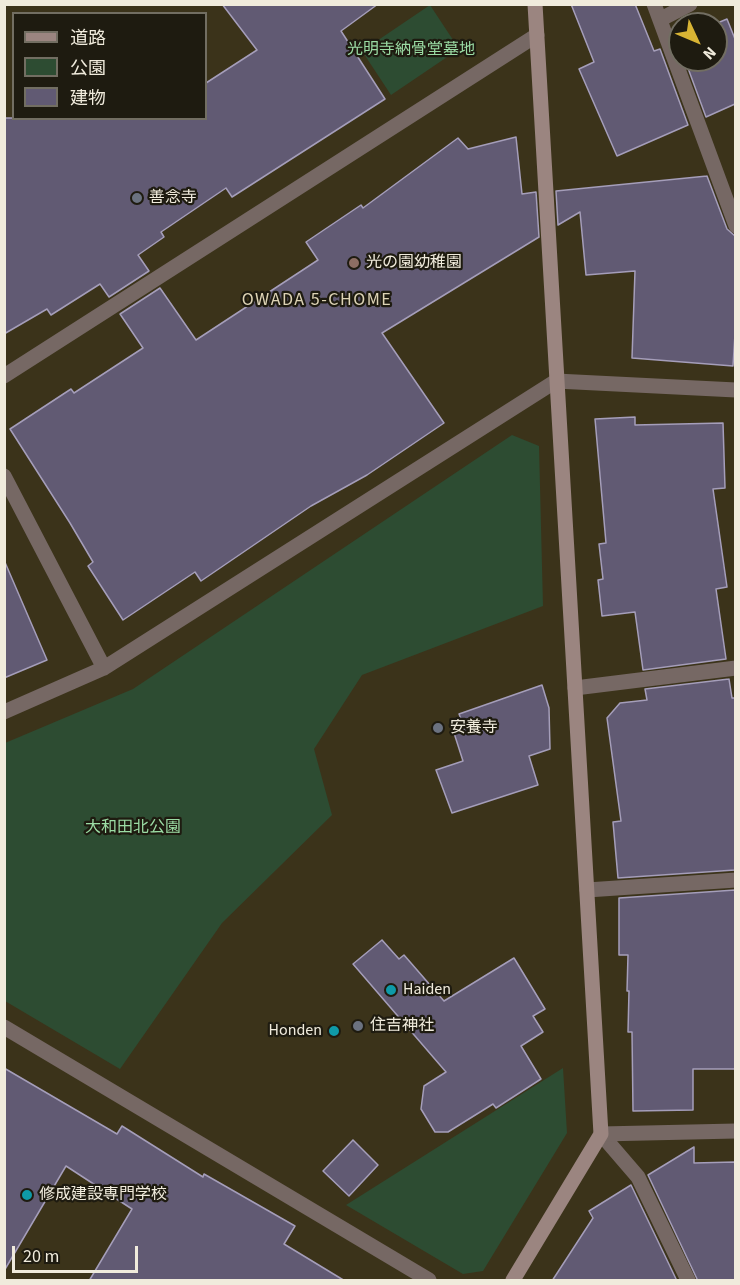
<!DOCTYPE html>
<html>
<head>
<meta charset="utf-8">
<style>
	body { margin:0 }
	#map { position:relative; width:740px; height:1285px; overflow:hidden; background:#3b331a; font-family:"Source Sans 3","Noto Sans JP",sans-serif }
	canvas { display:block }
	.frame { position:absolute; inset:0; border:6px solid #f0ebdc; pointer-events:none }
	.legend { position:absolute; left:12px; top:12px; width:195px; height:108px; box-sizing:border-box; background:#1e1b10; border:2px solid #726e62; margin:0; padding:8px 10px; list-style:none; font-size:18px; color:#f0ebdc }
	.legend li { display:flex; align-items:center; gap:12px; height:30px }
	.legend b { width:30px; border:2px solid #726e62 }
	.north { position:absolute; left:668px; top:12px; width:60px; height:60px; box-sizing:border-box; background:#1e1b10; border:2px solid #726e62; border-radius:50%; rotate:134deg; font-size:16px; font-weight:700; line-height:24px; text-align:center; color:#f0ebdc }
	.north::after { content:''; display:block; margin:auto; width:21px; height:27px; background:#d8b434; clip-path:polygon(50% 0,100% 100%,50% 72%,0 100%) }
	.scale { position:absolute; left:12px; top:1246px; width:126px; height:27px; box-sizing:border-box; border:3px solid #f0ebdc; border-top:0; padding-left:8px; font-size:18px; line-height:21px; white-space:nowrap; color:#f0ebdc; -webkit-text-stroke:4px #1e1b10; paint-order:stroke }
</style>
</head>
<body>
<div id="map">
<canvas width="740" height="1285"></canvas>
<div class="frame"></div>
<ul class="legend">
<li><b style="height:8px;background:#9b8580"></b>道路</li>
<li><b style="height:16px;background:#2d4c32"></b>公園</li>
<li><b style="height:16px;background:#615a73"></b>建物</li>
</ul>
<div class="north">N</div>
<div class="scale">20 m</div>
</div>
<script>
const g = document.querySelector('canvas').getContext('2d');
g.lineJoin = 'round';
function fill(path, color) {
  g.fillStyle = color;
  g.fill(path, 'evenodd');
}
function toPath(rows) {
  const path = new Path2D();
  for (const r of rows) {
    path.moveTo(r[0], r[1]);
    for (let i = 2; i < r.length; i += 2) path.lineTo(r[i], r[i + 1]);
  }
  return path;
}
function stroke(path, color, width, dash) {
  g.strokeStyle = color;
  g.lineWidth = width;
  g.lineCap = dash ? 'butt' : 'round';
  g.setLineDash(dash || []);
  g.stroke(path);
}
function write(font, color, halo, rows, align = 'center') {
  g.font = font + ' "Source Sans 3","Noto Sans JP",sans-serif';
  g.lineWidth = 4.5;
  g.setLineDash([]);
  g.textBaseline = 'middle';
  g.strokeStyle = halo;
  g.fillStyle = color;
  for (const [text, x, y, turn = 0] of rows) {
    g.save();
    g.translate(x, y);
    g.rotate((+turn || 0) * Math.PI / 180);
    g.textAlign = isNaN(turn) ? turn : align;
    if (halo) g.strokeText(text, 0, 0);
    g.fillText(text, 0, 0);
    g.restore();
  }
}
fill(toPath([
	[430,5,459,49,391,95,362,51],
	[512,435,539,446,543,606,362,675,314,749,332,815,222,923,120,1069,5,1001,5,743,133,689],
	[563,1068,567,1133,483,1271,463,1274,346,1205]
]), '#2d4c32');
const building = toPath([
	[222,4,378,4,341,31,385,99,232,197,226,188,161,232,164,237,138,255,149,271,109,297,100,284,51,315,47,309,4,334,4,118,206,118,206,83,257,50,222,4],
	[571,4,635,4,654,51,660,49,688,125,617,156,579,69,594,62,571,4],
	[727,19,735,39,735,104,706,117,685,60,716,60,715,24,727,19],
	[516,137,522,194,536,192,539,237,382,333,444,423,367,475,311,506,201,581,195,572,123,620,88,566,93,562,70,523,10,429,71,389,74,393,143,348,120,314,160,288,196,340,318,260,306,242,361,205,363,208,458,138,468,149,516,137],
	[707,176,727,229,735,236,735,334,733,366,632,358,635,271,586,275,580,212,558,225,556,191,707,176],
	[635,417,635,425,723,423,725,488,713,489,727,587,716,589,726,659,643,670,635,612,602,616,598,580,603,579,599,544,606,543,595,419,635,417],
	[4,560,47,660,4,678,4,560],
	[729,679,732,698,735,698,735,870,618,878,613,822,621,821,607,718,620,703,647,700,645,689,729,679],
	[542,685,549,708,550,749,529,756,538,785,452,813,436,770,463,761,454,733,465,729,459,714,542,685],
	[735,890,735,1069,693,1069,693,1110,633,1111,632,1032,628,1032,629,991,627,991,628,955,619,955,619,898,735,890],
	[382,940,399,959,404,955,444,1001,514,958,545,1009,533,1016,543,1032,521,1046,541,1079,496,1108,493,1104,448,1132,435,1132,421,1109,424,1086,446,1072,353,964,382,940],
	[4,1068,117,1134,122,1126,203,1177,204,1174,295,1226,284,1244,345,1281,89,1281,132,1209,66,1166,4,1271,4,1068],
	[353,1140,378,1165,349,1196,323,1171,353,1140],
	[694,1147,694,1163,735,1162,735,1281,698,1281,648,1175,694,1147],
	[631,1185,677,1281,552,1281,593,1218,589,1211,631,1185]
]);
fill(building, '#615a73');
stroke(building, '#a59eba', 1.5);
stroke(toPath([
	[601,1134,638,1177,688,1280]
]), '#766864', 15);
stroke(toPath([
	[654,4,736,226],
	[661,19,690,4],
	[4,376,537,35],
	[4,476,104,668],
	[575,688,736,668],
	[4,712,104,668,556,381,736,390],
	[587,890,736,880],
	[4,1027,429,1280],
	[601,1134,736,1131]
]), '#766864', 15);
stroke(toPath([
	[513,1280,601,1134,535,4]
]), '#9b8580', 15);
for (const [x, y, r, color] of [
	[137,198,6,"#6b7280"],
	[354,263,6,"#8d6e63"],
	[438,728,6,"#6b7280"],
	[391,990,6,"#0f9aa8"],
	[358,1026,6,"#6b7280"],
	[334,1031,6,"#0f9aa8"],
	[27,1195,6,"#0f9aa8"]
]) {
  const dot = new Path2D();
  dot.arc(x, y, r, 0, 2 * Math.PI);
  g.fillStyle = color;
  g.fill(dot);
  stroke(dot, '#1e1b10', 2);
}
write('16px', '#9bdca4', '#1e1b10', [
	["光明寺納骨堂墓地",411,50],
	["大和田北公園",133,828]
]);
write('16px', '#f0ebdc', '#1e1b10', [
	["善念寺",149,198],
	["光の園幼稚園",366,263],
	["安養寺",450,728],
	["Haiden",403,990],
	["住吉神社",370,1026],
	["Honden",322,1031,"right"],
	["修成建設専門学校",39,1195]
], 'left');
g.letterSpacing = '1.5px';
write('18px', '#ddd3b5', '#1e1b10', [
	["OWADA 5-CHOME",317,301]
]);
g.letterSpacing = '0px';
</script>
</body>
</html>
